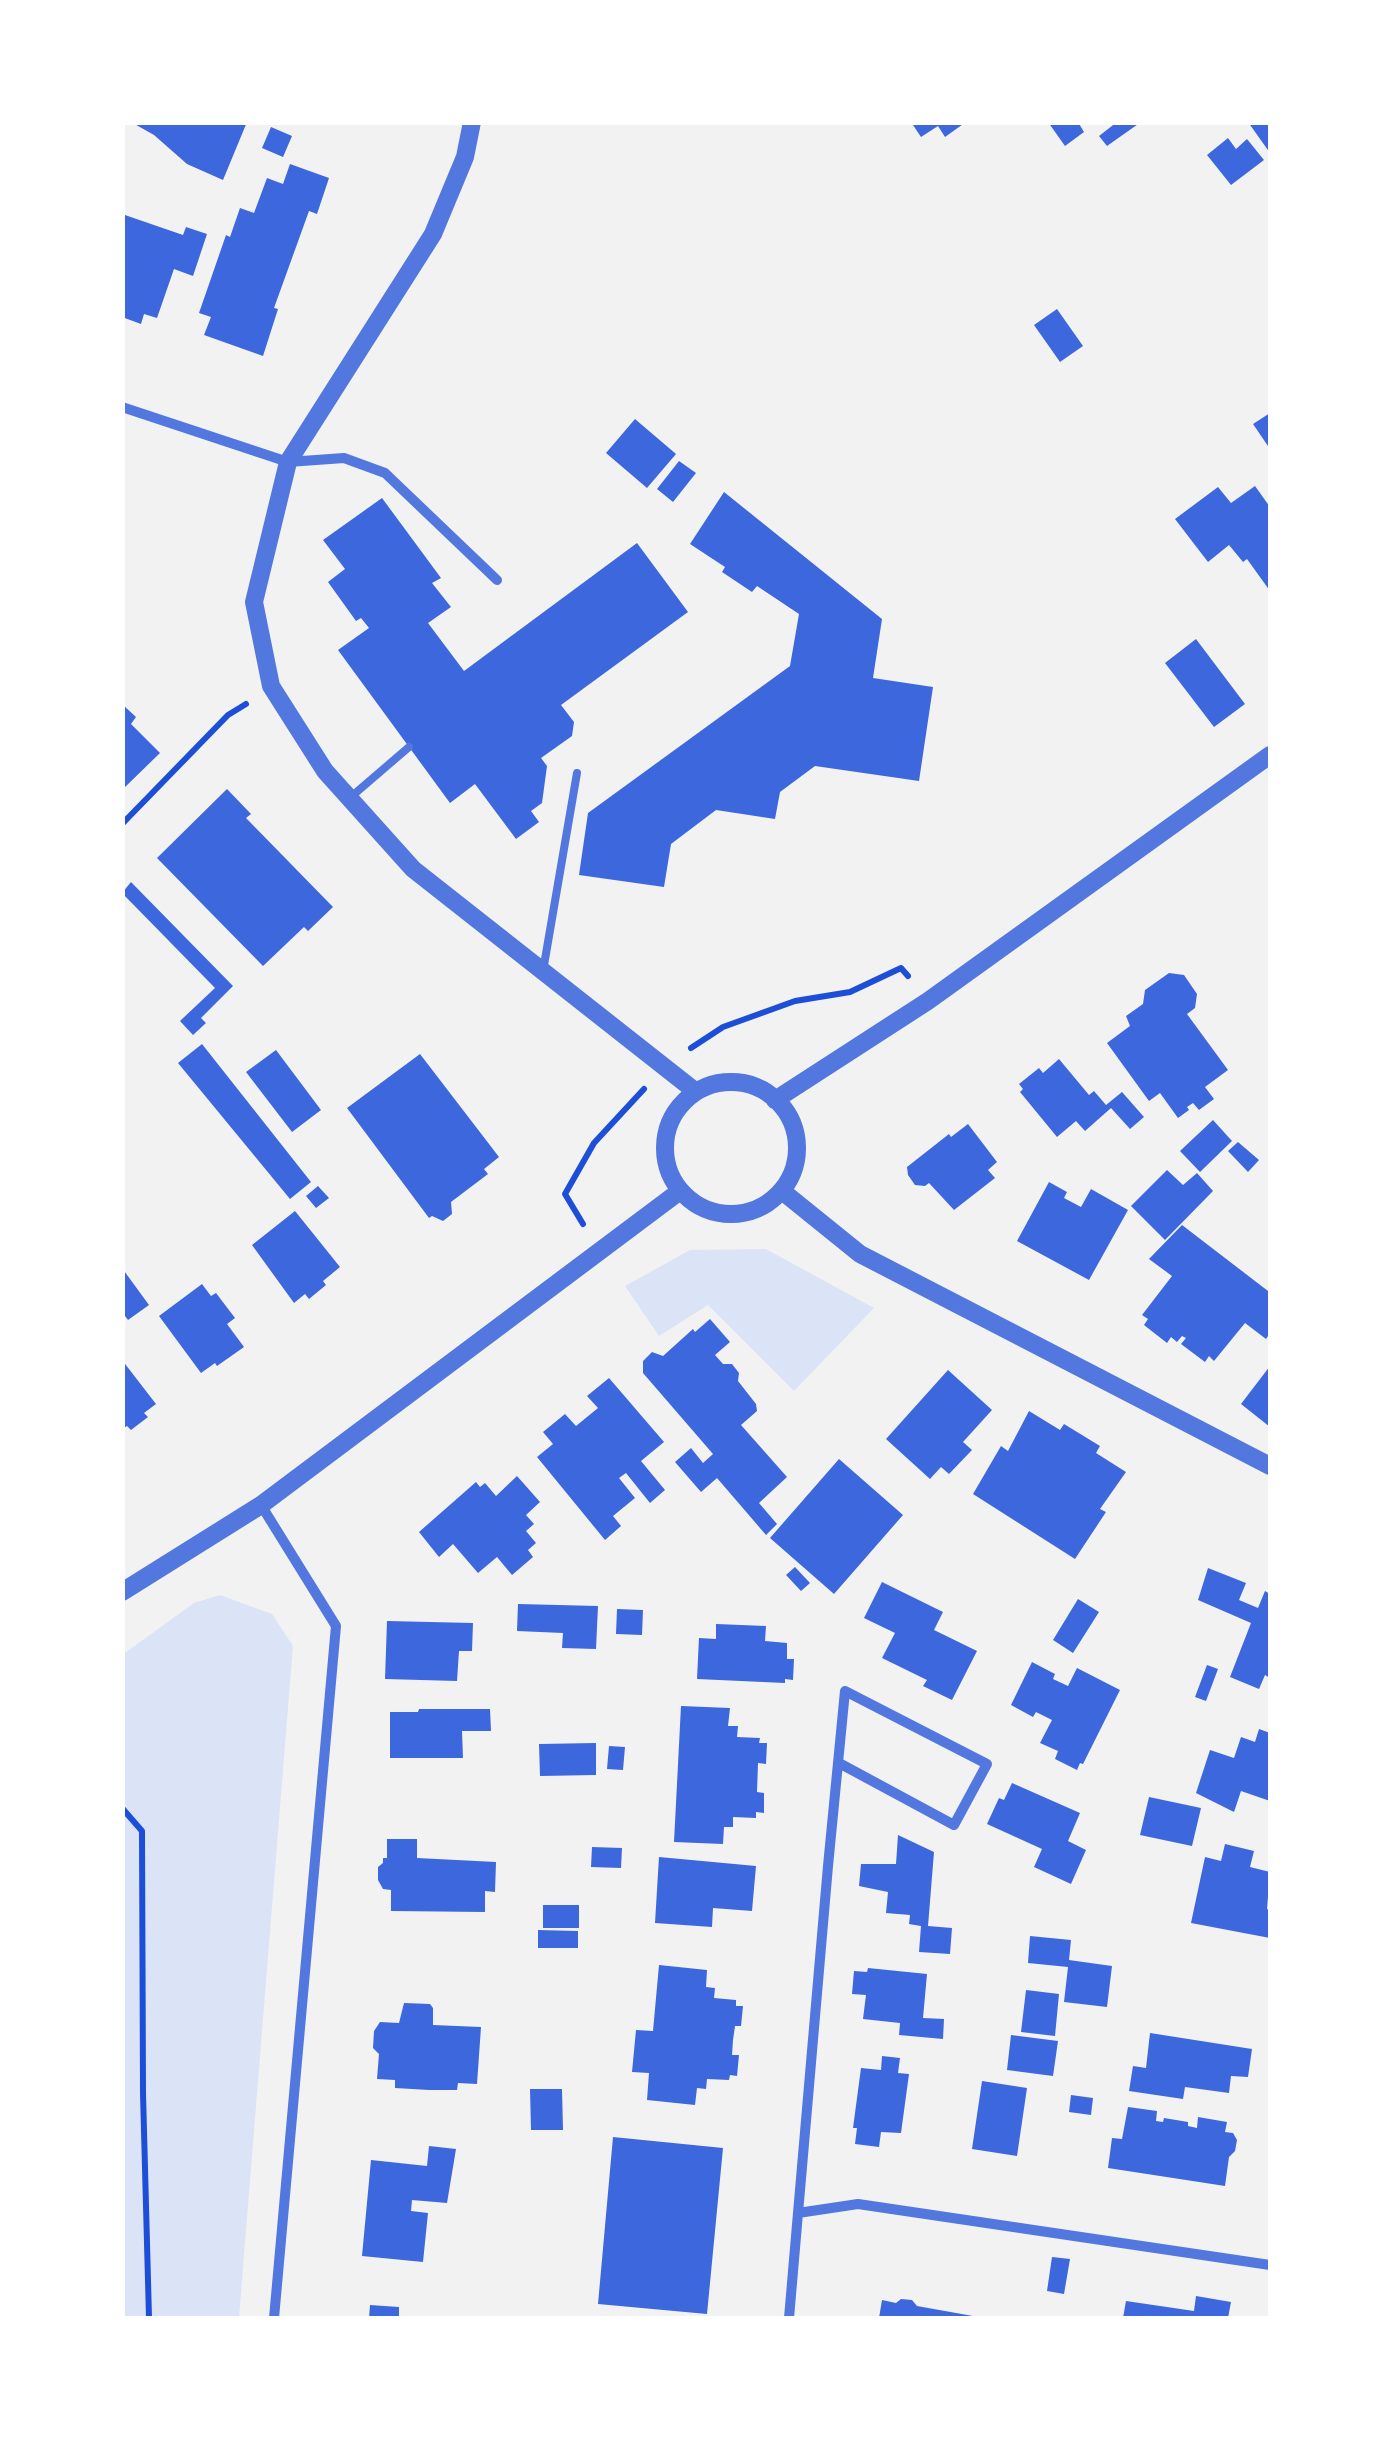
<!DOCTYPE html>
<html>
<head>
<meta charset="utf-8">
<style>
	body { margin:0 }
	#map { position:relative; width:1393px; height:2441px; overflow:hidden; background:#f2f2f2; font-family:"Open Sans",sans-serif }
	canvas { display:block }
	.frame { position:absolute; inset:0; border:125px solid #fff; pointer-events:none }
</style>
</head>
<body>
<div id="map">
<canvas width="1393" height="2441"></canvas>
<div class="frame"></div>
</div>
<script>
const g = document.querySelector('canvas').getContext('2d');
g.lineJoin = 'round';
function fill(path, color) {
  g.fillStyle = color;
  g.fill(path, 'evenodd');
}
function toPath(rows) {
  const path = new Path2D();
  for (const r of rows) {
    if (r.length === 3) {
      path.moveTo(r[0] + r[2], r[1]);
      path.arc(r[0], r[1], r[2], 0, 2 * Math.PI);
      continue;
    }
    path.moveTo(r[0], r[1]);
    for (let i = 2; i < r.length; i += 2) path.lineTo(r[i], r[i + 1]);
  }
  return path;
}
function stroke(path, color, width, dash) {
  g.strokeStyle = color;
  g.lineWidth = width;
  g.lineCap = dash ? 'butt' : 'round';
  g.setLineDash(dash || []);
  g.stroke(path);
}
fill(toPath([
	[766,1249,874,1308,794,1391,708,1305,659,1336,625,1286,690,1250],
	[220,1595,272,1614,293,1646,239,2318,123,2318,122,1655,194,1603]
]), '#dbe4f7');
fill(toPath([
	[131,122,247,122,223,180,187,164,154,135],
	[911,122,966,122,945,137,938,126,921,137],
	[1048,122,1078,122,1084,132,1065,146],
	[1117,122,1141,122,1107,146,1099,136],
	[1248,122,1270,122,1270,153],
	[271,127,292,136,283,157,262,148],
	[1228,138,1236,149,1247,139,1264,160,1231,185,1207,155],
	[290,164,329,178,317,214,309,211,274,308,278,309,263,356,204,335,211,317,199,313,226,235,230,237,240,208,254,213,267,178,283,184],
	[122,214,183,235,186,227,207,234,193,276,174,269,157,318,144,314,141,324,122,317],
	[1057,309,1083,346,1060,362,1034,325],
	[1270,413,1270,449,1253,424],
	[635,419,676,454,647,488,606,453],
	[679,461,696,473,673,502,657,489],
	[1255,486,1270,507,1270,591,1247,559,1243,562,1229,545,1208,562,1175,519,1218,487,1231,503],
	[724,492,882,619,873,678,933,687,919,781,815,766,780,792,775,819,716,810,671,844,664,887,579,875,588,813,790,666,799,614,757,586,752,592,722,572,725,567,690,544],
	[382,498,441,578,432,583,451,607,428,623,464,671,637,543,688,612,561,705,574,722,572,736,541,758,547,766,542,803,531,811,539,822,516,839,475,784,450,803,338,650,369,628,361,618,356,621,328,582,345,569,323,540],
	[1196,639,1245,704,1214,727,1165,663],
	[122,704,136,717,131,724,160,753,122,790],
	[227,789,251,814,246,818,333,907,308,931,304,927,263,966,157,858],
	[131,882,233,986,201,1018,206,1023,193,1035,180,1021,215,988,122,893],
	[1169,973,1184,975,1197,994,1195,1008,1187,1014,1228,1070,1205,1087,1214,1099,1199,1110,1193,1103,1187,1107,1189,1110,1178,1118,1160,1093,1149,1101,1107,1043,1130,1026,1126,1016,1143,1004,1145,990],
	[202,1044,311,1182,290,1199,178,1063],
	[276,1050,321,1110,292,1132,246,1072],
	[420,1054,499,1157,484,1169,488,1174,451,1202,452,1214,443,1221,432,1216,429,1218,347,1108],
	[1059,1059,1089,1095,1094,1091,1106,1105,1122,1092,1144,1117,1130,1129,1111,1108,1085,1131,1076,1121,1057,1137,1020,1092,1023,1089,1019,1084,1039,1068,1043,1073],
	[1213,1120,1232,1141,1200,1172,1180,1151],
	[968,1124,997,1162,988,1170,995,1178,954,1210,929,1183,925,1186,915,1185,908,1175,907,1167,949,1134,951,1137],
	[1238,1142,1259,1160,1248,1172,1228,1151],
	[1167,1170,1183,1185,1197,1173,1213,1191,1165,1240,1131,1206],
	[1049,1182,1067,1192,1064,1198,1081,1207,1091,1189,1128,1210,1089,1280,1017,1241],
	[318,1186,329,1198,316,1208,306,1196],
	[295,1211,340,1267,323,1281,326,1285,309,1299,305,1294,294,1303,252,1245],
	[1182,1225,1268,1291,1270,1287,1270,1333,1266,1339,1245,1323,1214,1361,1209,1356,1205,1362,1181,1344,1186,1338,1182,1336,1177,1342,1171,1337,1167,1343,1144,1325,1148,1319,1142,1315,1172,1276,1149,1259],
	[122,1268,149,1305,128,1320,122,1312],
	[202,1284,211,1296,216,1293,235,1318,227,1324,244,1347,217,1366,215,1363,201,1373,159,1316],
	[710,1319,730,1342,715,1355,723,1364,732,1364,739,1373,738,1381,756,1404,757,1411,741,1425,787,1477,759,1503,777,1524,766,1535,717,1478,701,1492,675,1462,691,1448,703,1463,713,1454,643,1373,643,1361,652,1352,663,1356,693,1329,695,1332],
	[122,1360,156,1404,144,1413,148,1417,131,1430,127,1426,122,1429],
	[1270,1366,1270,1427,1241,1404],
	[948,1370,992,1410,963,1442,972,1450,949,1474,941,1467,930,1479,886,1439],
	[609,1378,664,1442,641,1461,665,1490,650,1503,626,1473,619,1478,635,1498,613,1516,621,1526,605,1540,537,1457,553,1444,543,1432,565,1414,576,1426,598,1408,587,1396],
	[1029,1411,1060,1430,1064,1424,1100,1446,1096,1453,1126,1472,1100,1509,1106,1512,1075,1559,973,1494,1001,1446,1008,1451],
	[839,1459,903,1515,834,1594,770,1538],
	[517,1476,540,1502,526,1515,534,1524,526,1531,536,1543,528,1550,533,1557,512,1575,497,1557,478,1573,453,1544,439,1557,419,1532,476,1482,480,1487,485,1483,496,1496],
	[795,1567,810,1583,801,1591,786,1575],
	[1208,1568,1246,1583,1239,1600,1258,1608,1265,1591,1270,1594,1270,1678,1265,1675,1259,1689,1230,1677,1251,1623,1198,1600],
	[882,1582,943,1612,934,1630,977,1651,952,1700,923,1686,927,1680,882,1658,895,1633,864,1618],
	[1078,1599,1099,1612,1073,1653,1053,1640],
	[518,1604,598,1606,596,1649,562,1648,563,1633,517,1631],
	[617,1609,643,1610,642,1635,616,1634],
	[387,1621,473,1623,472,1651,459,1651,457,1681,385,1679],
	[716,1624,766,1626,765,1641,787,1643,787,1659,794,1659,793,1680,785,1679,785,1683,697,1679,699,1638,716,1639],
	[1032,1662,1055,1674,1053,1679,1068,1686,1077,1668,1120,1690,1083,1764,1080,1763,1077,1770,1055,1759,1058,1751,1040,1743,1052,1720,1036,1712,1033,1717,1011,1705],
	[1207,1665,1218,1669,1206,1701,1195,1697],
	[681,1706,730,1708,728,1726,738,1726,737,1737,760,1738,759,1743,767,1743,766,1764,758,1763,757,1792,764,1793,764,1813,756,1812,756,1818,733,1817,733,1827,724,1827,723,1844,674,1842],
	[419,1709,490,1709,491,1731,462,1731,463,1758,390,1758,390,1712,418,1712],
	[1259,1729,1270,1733,1270,1801,1241,1791,1234,1812,1196,1793,1210,1750,1234,1758,1241,1737,1255,1742],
	[596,1743,596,1775,540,1776,539,1744],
	[609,1746,625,1747,623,1770,607,1769],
	[1012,1783,1080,1813,1068,1841,1086,1850,1071,1884,1034,1867,1042,1849,987,1824,999,1798,1004,1800],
	[1149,1797,1201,1808,1192,1846,1140,1835],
	[898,1835,934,1852,928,1926,952,1928,950,1954,919,1952,921,1926,909,1924,910,1915,886,1913,888,1892,859,1886,861,1864,896,1864],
	[387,1839,417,1839,417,1858,496,1862,495,1892,485,1891,485,1912,391,1911,391,1890,383,1889,378,1880,378,1867,383,1863,383,1858,387,1858],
	[1225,1844,1254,1851,1250,1867,1270,1872,1267,1909,1270,1910,1270,1938,1191,1923,1205,1857,1221,1861],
	[592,1847,622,1848,621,1868,591,1867],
	[659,1857,756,1866,752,1911,713,1908,712,1927,655,1923],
	[543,1905,579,1905,579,1928,543,1928],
	[538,1930,578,1931,578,1948,538,1948],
	[1030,1936,1071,1940,1069,1960,1112,1966,1107,2007,1064,2002,1068,1967,1028,1963],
	[659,1965,707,1970,706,1987,715,1988,714,1998,736,2000,736,2006,743,2006,741,2026,735,2026,733,2040,732,2055,739,2055,737,2076,730,2075,729,2080,707,2079,706,2089,697,2088,695,2105,647,2100,649,2073,632,2072,636,2030,653,2031],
	[868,1968,927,1974,923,2018,944,2019,943,2039,899,2035,900,2023,863,2019,866,1995,852,1994,854,1971,867,1972],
	[1026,1990,1059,1994,1055,2036,1021,2032],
	[404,2003,430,2004,433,2008,433,2025,481,2027,477,2084,458,2083,457,2090,429,2090,395,2088,395,2080,377,2079,379,2054,373,2048,374,2031,380,2022,399,2023],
	[1150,2033,1252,2049,1248,2077,1231,2076,1229,2093,1185,2087,1183,2099,1129,2091,1133,2066,1146,2068],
	[1011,2035,1058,2041,1053,2076,1007,2070],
	[882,2056,900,2058,898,2073,909,2074,901,2133,881,2132,879,2147,855,2144,857,2128,853,2128,861,2068,881,2070],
	[982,2081,1027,2088,1017,2156,972,2149],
	[530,2089,562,2089,563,2130,531,2130],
	[1071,2095,1093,2098,1091,2115,1069,2112],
	[1128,2107,1157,2111,1156,2121,1163,2122,1164,2118,1188,2122,1188,2126,1197,2128,1198,2117,1227,2122,1225,2132,1233,2133,1237,2140,1235,2151,1229,2157,1225,2186,1108,2168,1112,2138,1122,2139],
	[613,2137,723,2148,707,2314,598,2304],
	[429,2146,456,2149,447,2203,412,2200,411,2211,428,2213,423,2262,362,2256,371,2160,427,2166],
	[1052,2257,1070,2259,1064,2294,1047,2291],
	[1196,2296,1231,2302,1228,2318,1123,2318,1126,2301,1194,2311],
	[901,2299,912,2300,917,2306,984,2318,879,2318,882,2300,896,2303],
	[370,2305,399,2307,399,2318,369,2318]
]), '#3d67dc');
stroke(toPath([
	[122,824,228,715,246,704],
	[691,1048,723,1027,795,1001,850,992,901,968,908,976],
	[583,1224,565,1194,594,1143,644,1089],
	[122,1808,142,1831,143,2093,149,2318]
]), '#1d4ed8', 6);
stroke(toPath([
	[352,796,409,747],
	[543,971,577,773]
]), '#5277de', 8);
stroke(toPath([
	[122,407,288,462,344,458,385,473,497,580],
	[261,1505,336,1626,274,2318],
	[798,2213,828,1866,845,1691,987,1764,954,1825,839,1763],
	[789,2318,798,2213,858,2204,1270,2265]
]), '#5277de', 10);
stroke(toPath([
	[472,122,465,157,433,234,288,462,254,602,271,686,325,771,413,869,695,1091],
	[731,1148,66],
	[775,1100,928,1001,1270,755],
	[782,1191,860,1254,1270,1466],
	[122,1592,261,1505,680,1191]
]), '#5277de', 18);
</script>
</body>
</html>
